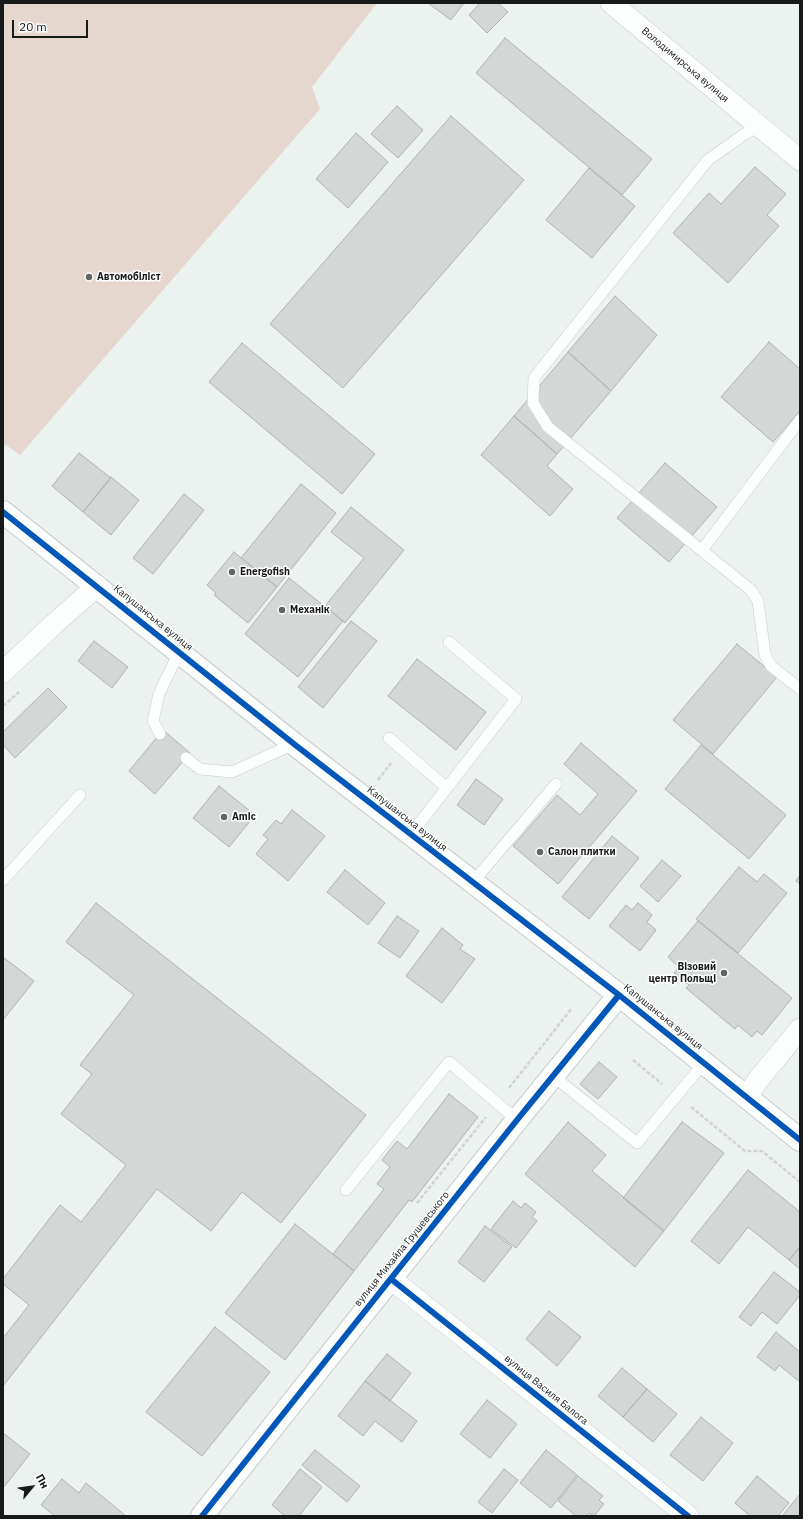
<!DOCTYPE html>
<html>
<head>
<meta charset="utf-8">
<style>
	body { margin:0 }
	#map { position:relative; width:803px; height:1519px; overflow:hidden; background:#ecf2ef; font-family:"IBM Plex Sans",sans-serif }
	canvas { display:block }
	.frame { position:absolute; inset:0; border:4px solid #161a18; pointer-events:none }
	.north { position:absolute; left:12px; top:1467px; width:40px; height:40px; -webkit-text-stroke:3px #fff; paint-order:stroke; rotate:61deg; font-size:11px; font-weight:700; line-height:16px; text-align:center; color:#161a18 }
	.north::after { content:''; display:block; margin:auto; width:14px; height:18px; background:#161a18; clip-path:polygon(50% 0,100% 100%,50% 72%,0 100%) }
	.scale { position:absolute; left:12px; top:20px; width:76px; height:18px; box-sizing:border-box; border:2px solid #161a18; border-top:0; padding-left:5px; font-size:12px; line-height:14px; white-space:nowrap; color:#161a18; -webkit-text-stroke:3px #fff; paint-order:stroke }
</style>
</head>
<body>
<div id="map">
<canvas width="803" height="1519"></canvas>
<div class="frame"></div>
<div class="north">Пн</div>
<div class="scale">20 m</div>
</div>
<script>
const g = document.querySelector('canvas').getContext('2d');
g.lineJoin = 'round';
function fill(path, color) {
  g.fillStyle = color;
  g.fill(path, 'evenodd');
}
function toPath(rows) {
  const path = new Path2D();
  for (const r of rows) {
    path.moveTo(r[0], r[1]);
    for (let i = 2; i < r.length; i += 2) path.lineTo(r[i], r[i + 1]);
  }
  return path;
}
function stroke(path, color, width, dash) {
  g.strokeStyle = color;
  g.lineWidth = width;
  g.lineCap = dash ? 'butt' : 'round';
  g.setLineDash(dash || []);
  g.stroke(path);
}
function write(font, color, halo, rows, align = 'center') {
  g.font = font + ' "IBM Plex Sans",sans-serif';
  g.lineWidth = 3;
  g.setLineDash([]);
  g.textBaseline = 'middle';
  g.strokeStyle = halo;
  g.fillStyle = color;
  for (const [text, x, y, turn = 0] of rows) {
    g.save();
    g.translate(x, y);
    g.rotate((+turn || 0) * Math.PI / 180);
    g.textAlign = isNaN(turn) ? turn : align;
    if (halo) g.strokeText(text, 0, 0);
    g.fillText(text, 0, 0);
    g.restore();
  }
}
fill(toPath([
	[3,3,377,3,312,87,320,109,20,455,6,445,3,446]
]), '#e5d6ce');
const building = toPath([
	[428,3,464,3,451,20,428,3],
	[480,3,498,3,508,12,487,33,469,15,480,3],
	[505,38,652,159,622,195,476,73,505,38],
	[397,106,423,130,398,158,371,134,397,106],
	[451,116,524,180,343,388,270,324,451,116],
	[356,133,388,162,348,208,316,179,356,133],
	[755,167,786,194,767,215,779,226,728,283,673,233,709,193,721,204,755,167],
	[589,168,635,206,592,258,546,220,589,168],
	[615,296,657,335,611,391,568,352,615,296],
	[769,342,800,369,800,411,773,442,721,397,769,342],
	[242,343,375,454,342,494,209,382,242,343],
	[568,352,611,391,557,454,514,416,568,352],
	[514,416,557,454,547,466,573,489,550,516,481,455,514,416],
	[79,453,111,478,83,512,52,486,79,453],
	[665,463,717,507,669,562,617,518,665,463],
	[111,477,139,500,111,535,83,512,111,477],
	[301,484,336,513,277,587,241,558,301,484],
	[184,494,204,510,153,574,133,558,184,494],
	[351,507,404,550,345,623,325,606,364,558,331,532,351,507],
	[234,552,277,587,248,623,214,595,216,593,207,585,234,552],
	[289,578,343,621,298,677,245,634,289,578],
	[351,621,377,641,323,708,298,687,351,621],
	[94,641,128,667,112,688,78,661,94,641],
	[737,644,777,677,713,754,673,720,737,644],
	[417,659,486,712,456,750,388,696,417,659],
	[48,688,67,707,15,758,3,745,3,732,48,688],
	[163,730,190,753,155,794,129,771,163,730],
	[581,743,637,791,558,884,513,846,557,795,580,815,598,794,564,764,581,743],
	[701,745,786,815,749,859,665,789,701,745],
	[476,779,503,799,484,825,457,805,476,779],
	[219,786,255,815,229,847,193,818,219,786],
	[292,810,325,836,288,881,256,854,268,839,263,835,276,820,281,824,292,810],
	[612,836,639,858,589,919,562,897,612,836],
	[662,860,681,876,658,902,640,886,662,860],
	[739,867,757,882,764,874,787,893,738,953,696,919,739,867],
	[345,870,385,903,368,925,327,892,345,870],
	[800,875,800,884,796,881,800,875],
	[96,903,366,1115,281,1223,242,1192,211,1231,157,1189,3,1386,3,1338,29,1305,3,1284,3,1279,60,1205,81,1222,126,1165,61,1114,92,1074,80,1065,134,995,66,942,96,903],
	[638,903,652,915,647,922,656,930,640,951,609,926,626,905,632,910,638,903],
	[397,916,419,931,400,958,378,943,397,916],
	[698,921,792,998,762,1035,757,1031,752,1037,738,1025,735,1029,686,988,689,985,674,973,679,967,668,957,698,921],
	[442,928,463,945,460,949,475,959,442,1003,406,976,442,928],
	[3,957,34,981,3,1020,3,957],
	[599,1062,617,1077,598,1099,580,1084,599,1062],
	[449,1094,478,1117,412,1202,409,1200,354,1271,333,1254,384,1189,377,1184,390,1167,382,1160,397,1141,407,1149,449,1094],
	[568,1122,606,1155,592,1171,664,1231,635,1267,525,1174,568,1122],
	[682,1122,724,1153,664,1231,623,1198,682,1122],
	[748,1170,800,1212,800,1247,789,1260,748,1227,719,1264,691,1241,748,1170],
	[513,1201,521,1208,525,1203,536,1212,532,1217,537,1221,516,1248,491,1229,513,1201],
	[295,1224,354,1271,285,1360,225,1313,295,1224],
	[485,1226,512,1247,484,1282,458,1262,485,1226],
	[800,1247,800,1269,789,1260,800,1247],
	[774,1272,800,1292,800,1295,777,1324,762,1312,751,1326,739,1317,774,1272],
	[549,1311,581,1337,557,1366,526,1339,549,1311],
	[215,1327,270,1372,202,1456,146,1412,215,1327],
	[776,1332,800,1352,800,1382,779,1365,775,1371,757,1357,776,1332],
	[387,1354,411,1373,390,1401,365,1381,387,1354],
	[622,1368,647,1389,623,1417,598,1396,622,1368],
	[365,1381,417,1421,402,1442,375,1421,363,1436,338,1416,365,1381],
	[647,1389,677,1414,653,1442,623,1417,647,1389],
	[487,1400,517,1424,490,1458,460,1434,487,1400],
	[701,1417,733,1443,703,1481,670,1455,701,1417],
	[3,1433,30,1454,3,1488,3,1433],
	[315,1450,360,1486,347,1502,302,1465,315,1450],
	[546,1450,577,1475,551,1508,520,1483,546,1450],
	[300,1469,322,1487,299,1516,285,1516,272,1505,300,1469],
	[504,1469,518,1480,492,1513,478,1502,504,1469],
	[578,1476,603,1496,599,1500,604,1504,594,1516,589,1513,587,1516,576,1516,558,1501,578,1476],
	[757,1476,789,1503,778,1516,750,1516,735,1503,757,1476],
	[62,1479,79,1493,86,1483,126,1516,55,1516,41,1505,62,1479],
	[800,1494,800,1516,782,1516,800,1494]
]);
fill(building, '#d3d7d5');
stroke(building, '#aeb3b0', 1);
const lane = toPath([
	[759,127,746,133,708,160,534,378,533,403,548,427,751,590,758,601,765,655,771,666,800,689],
	[702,550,800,420],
	[160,734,153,721,159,694,179,652],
	[389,738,447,788],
	[186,758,200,769,232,772,294,744],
	[411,834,516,699,449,642],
	[3,880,80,795],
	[473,882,556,784],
	[553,1076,637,1143,704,1063],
	[346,1190,449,1062,517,1120]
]);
const street = toPath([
	[611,3,800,160],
	[3,672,54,624,97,586],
	[747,1097,758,1080,800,1029],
	[391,1279,688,1516]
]);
const secondary = toPath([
	[3,512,294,744,619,995,800,1140],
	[202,1516,517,1120,619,995]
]);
stroke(lane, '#c8cdcb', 12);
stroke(street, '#c8cdcb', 22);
stroke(secondary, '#c8cdcb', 24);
stroke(toPath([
	[3,706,19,692],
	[378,780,391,763],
	[633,1060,662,1084],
	[509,1088,572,1008],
	[691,1107,745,1151,762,1151,800,1182],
	[417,1203,486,1117]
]), '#d2d4d4', 2.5, [4, 2]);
stroke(lane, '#fcfdfd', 11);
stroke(street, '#fcfdfd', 21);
stroke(secondary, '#fcfdfd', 22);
stroke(toPath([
	[3,512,294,744,619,995,800,1140],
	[391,1279,688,1516],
	[202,1516,517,1120,619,995]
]), '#0057b8', 6);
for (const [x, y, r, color] of [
	[89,277,4,"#616663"],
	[232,572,4,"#616663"],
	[282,610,4,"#616663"],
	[224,817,4,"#616663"],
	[540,852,4,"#616663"],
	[724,973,4,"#616663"]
]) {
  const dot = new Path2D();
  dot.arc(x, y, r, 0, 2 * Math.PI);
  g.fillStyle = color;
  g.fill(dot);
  stroke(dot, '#fff', 1.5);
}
write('10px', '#161a18', '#fff', [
	["Володимирська вулиця",685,65,40],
	["Капушанська вулиця",153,618,39],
	["Капушанська вулиця",407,819,38],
	["Капушанська вулиця",663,1017,39],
	["вулиця Михайла Грушевського",402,1249,-51],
	["вулиця Василя Балога",546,1390,39]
]);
write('bold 10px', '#161a18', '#fff', [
	["Автомобіліст",97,277],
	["Energofish",240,572],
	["Механік",290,610],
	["Amic",232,817],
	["Салон плитки",548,852],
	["Візовий",716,967,"right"],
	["центр Польщі",716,979,"right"]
], 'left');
</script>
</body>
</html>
